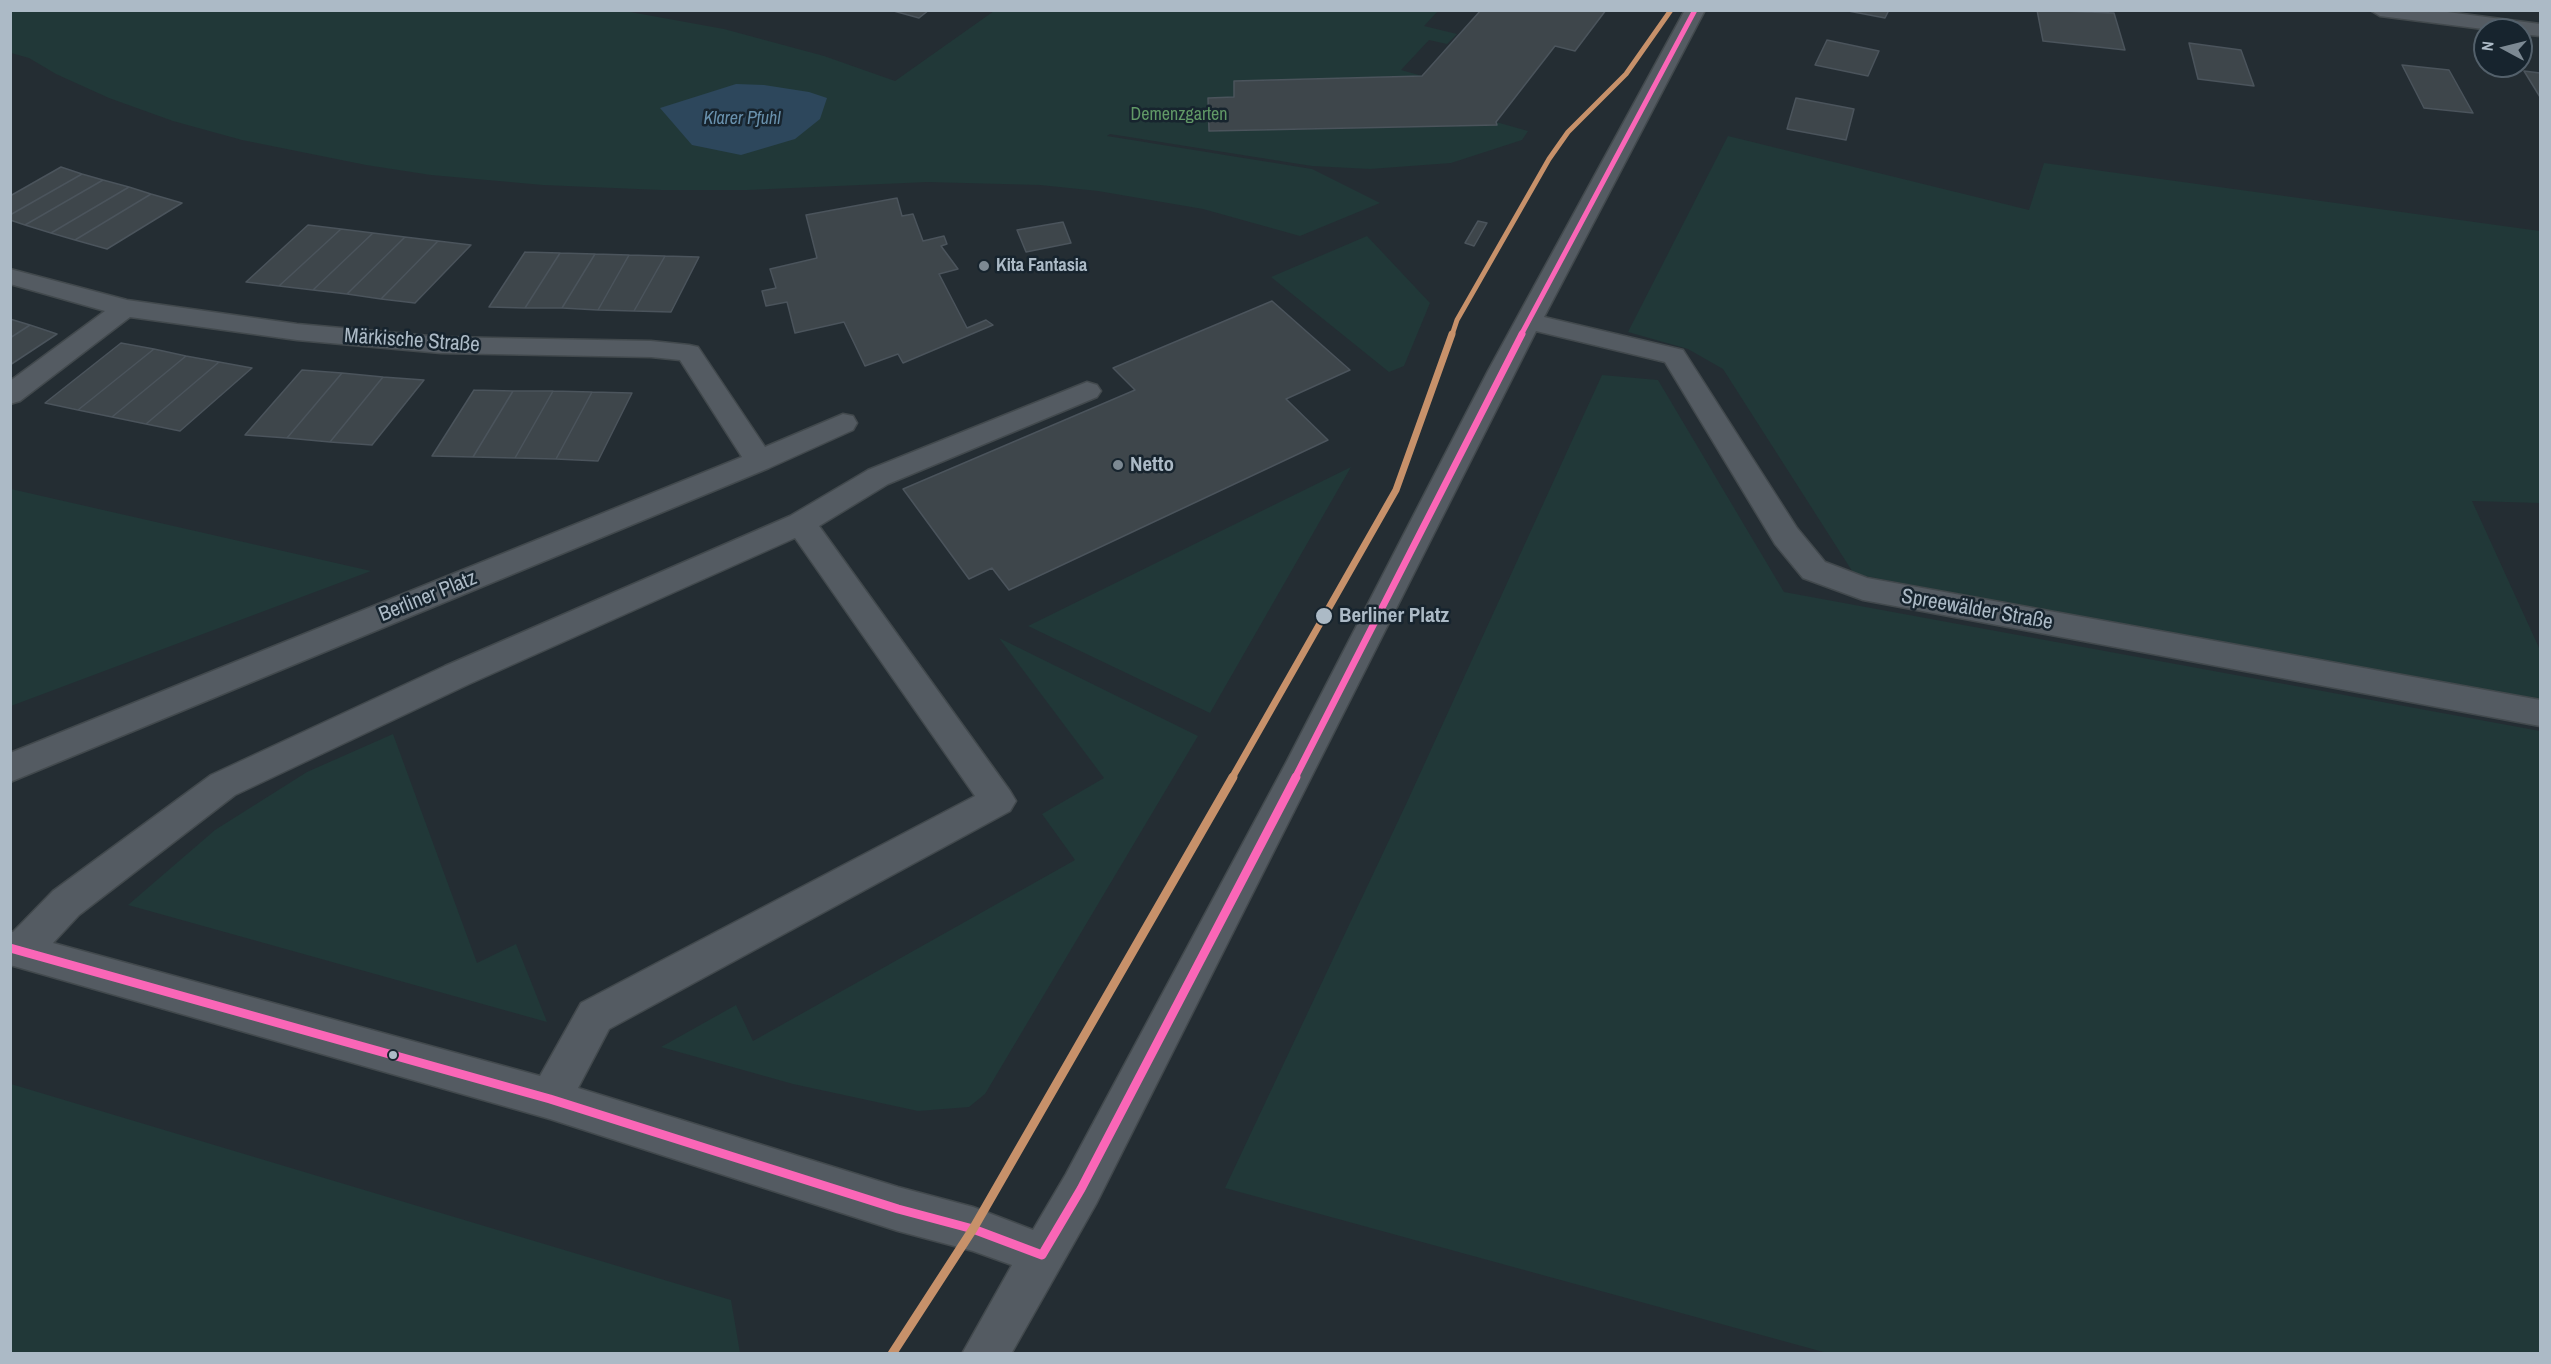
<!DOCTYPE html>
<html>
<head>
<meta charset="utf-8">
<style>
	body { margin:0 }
	#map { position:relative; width:2551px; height:1364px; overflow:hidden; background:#242d33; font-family:"Archivo Narrow",sans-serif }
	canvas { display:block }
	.frame { position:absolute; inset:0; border:12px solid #acbac6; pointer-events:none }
	.north { position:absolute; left:2473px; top:18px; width:60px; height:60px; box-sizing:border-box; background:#17242e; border:2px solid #53606b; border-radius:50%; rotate:277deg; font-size:16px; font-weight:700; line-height:24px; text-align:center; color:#acbac6 }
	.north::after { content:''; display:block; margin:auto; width:21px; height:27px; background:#7c8993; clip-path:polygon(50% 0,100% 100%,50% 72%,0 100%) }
</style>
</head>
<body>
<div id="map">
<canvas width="2551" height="1364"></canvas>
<div class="frame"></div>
<div class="north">N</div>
</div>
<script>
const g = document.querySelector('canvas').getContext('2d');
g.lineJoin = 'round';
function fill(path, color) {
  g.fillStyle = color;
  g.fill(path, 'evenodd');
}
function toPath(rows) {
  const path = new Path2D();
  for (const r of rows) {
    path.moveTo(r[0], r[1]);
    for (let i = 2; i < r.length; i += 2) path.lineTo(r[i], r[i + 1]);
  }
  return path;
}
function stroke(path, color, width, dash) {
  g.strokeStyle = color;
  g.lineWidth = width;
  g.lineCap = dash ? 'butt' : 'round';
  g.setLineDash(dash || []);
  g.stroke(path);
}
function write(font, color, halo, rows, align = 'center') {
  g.font = font + ' "Archivo Narrow",sans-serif';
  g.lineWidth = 5;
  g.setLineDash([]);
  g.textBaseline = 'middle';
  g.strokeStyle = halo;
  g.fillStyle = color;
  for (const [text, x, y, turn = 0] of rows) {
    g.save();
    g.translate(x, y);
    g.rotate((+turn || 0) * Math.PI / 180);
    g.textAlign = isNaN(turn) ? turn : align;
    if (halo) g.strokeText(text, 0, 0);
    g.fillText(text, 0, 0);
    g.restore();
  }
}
fill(toPath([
	[10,11,625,11,724,29,824,56,895,81,994,11,1438,11,1424,26,1457,34,1447,44,1429,40,1401,70,1422,76,1234,81,1234,97,1208,98,1209,131,1496,125,1496,122,1528,131,1522,140,1451,163,1370,169,1312,166,1110,134,1107,136,1312,169,1380,203,1300,236,1203,209,1098,191,1040,185,927,182,747,190,661,190,543,185,431,175,366,165,242,140,173,121,109,98,56,74,29,58,11,53],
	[1728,136,2029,210,2044,163,2540,231,2540,503,2472,501,2540,650,2540,703,1854,574,1723,369,1688,349,1628,332],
	[1367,236,1430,303,1404,366,1389,372,1271,277],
	[1602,375,1658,380,1784,592,2540,731,2540,1353,1827,1353,1225,1188,1408,800],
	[1351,467,1210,713,1028,626],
	[11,489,371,571,11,706],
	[999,638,1198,736,985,1094,969,1107,918,1111,793,1084,661,1047,736,1005,753,1041,1075,860,1042,814,1104,778],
	[393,734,477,963,516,944,547,1022,128,905,215,830,307,772],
	[11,1084,731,1300,740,1353,11,1353]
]), '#213838');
fill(toPath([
	[736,84,764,85,809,92,827,98,820,119,795,139,741,155,692,145,660,108]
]), '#2d475c');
const building = toPath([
	[890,10,929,10,919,18,890,10],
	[1481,10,1606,10,1575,51,1555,46,1496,122,1497,125,1209,131,1208,98,1234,97,1234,81,1422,76,1481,10],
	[1843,10,1889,10,1885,18,1843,10],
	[2037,10,2114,13,2125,50,2043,41,2037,10],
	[1827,40,1879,51,1868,76,1815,65,1827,40],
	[2189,43,2241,50,2254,86,2198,79,2189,43],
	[2402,65,2449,70,2473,113,2424,108,2402,65],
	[2524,71,2540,73,2540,97,2524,71],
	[1796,98,1854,109,1846,140,1787,129,1796,98],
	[61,167,82,174,10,215,10,196,61,167],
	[82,174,103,180,25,225,10,220,10,215,82,174],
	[103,180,129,187,51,233,25,225,103,180],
	[129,187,151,194,75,240,51,233,129,187],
	[151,194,182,203,107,249,75,240,151,194],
	[897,198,902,216,913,214,923,241,944,236,947,244,941,246,958,269,939,274,967,328,986,320,993,325,903,363,898,354,865,366,844,322,795,333,787,302,766,306,762,291,776,288,770,269,817,258,806,215,897,198],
	[1478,221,1487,223,1474,246,1465,243,1478,221],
	[1063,222,1071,243,1026,252,1017,230,1063,222],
	[308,225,341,229,279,286,246,282,308,225],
	[341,229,373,233,313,290,279,286,341,229],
	[373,233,405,237,347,294,313,290,373,233],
	[405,237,438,241,381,299,347,294,405,237],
	[438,241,471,245,415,303,381,299,438,241],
	[525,252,560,253,525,308,489,307,525,252],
	[560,253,595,254,562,308,525,308,560,253],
	[595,254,629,255,598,310,562,308,595,254],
	[629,255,665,256,634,311,598,310,629,255],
	[665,256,699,257,671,312,634,311,665,256],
	[1272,301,1350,370,1286,399,1328,440,1009,590,992,568,969,579,903,489,1135,390,1113,368,1272,301],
	[10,319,30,325,10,338,10,319],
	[30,325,57,334,10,365,10,338,30,325],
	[121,343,154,349,78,410,45,403,121,343],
	[154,349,186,356,112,417,78,410,154,349],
	[186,356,219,362,146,424,112,417,186,356],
	[219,362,252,368,180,431,146,424,219,362],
	[302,370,342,373,287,438,245,435,302,370],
	[342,373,383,377,330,442,287,438,342,373],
	[383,377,424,380,372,445,330,442,383,377],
	[474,390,513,391,473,457,432,456,474,390],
	[513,391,553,391,515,458,473,457,513,391],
	[553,391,592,392,556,459,515,458,553,391],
	[592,392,632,393,598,461,556,459,592,392]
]);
fill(building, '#3e464b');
stroke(building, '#4b545c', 1.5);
const minor = toPath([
	[1685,10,1705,10,1544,317,1683,350,1797,528,1825,562,1867,578,2540,700,2540,726,1863,600,1803,578,1775,544,1665,362,1536,331,1096,1204,1011,1354,962,1354,1012,1265,973,1251,898,1231,550,1119,10,965,10,931,13,932,53,891,211,775,445,666,790,516,868,470,1087,382,1097,385,1101,391,1097,397,888,484,819,526,1010,791,1016,801,1010,811,609,1029,578,1088,898,1187,973,1207,1033,1230,1066,1174,1287,761,1488,371,1685,10],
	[795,538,975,796,581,1003,540,1076,53,943,79,915,235,795,469,684,795,538],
	[2370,10,2432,10,2540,24,2540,36,2521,34,2521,30,2491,30,2380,16,2370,10],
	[10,269,127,300,297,324,441,337,651,341,689,345,698,347,765,447,843,414,853,416,857,423,853,430,769,468,10,782,10,753,742,457,680,360,651,357,441,353,297,340,130,317,20,401,10,404,10,381,105,311,10,284,10,269]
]);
stroke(minor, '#42494d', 3);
fill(minor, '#545b62');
stroke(toPath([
	[1521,335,1695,10]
]), '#fa66b7', 5);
stroke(toPath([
	[1295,778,1522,334]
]), '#fa66b7', 7);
stroke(toPath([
	[10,948,550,1099,898,1209,973,1229,1042,1255],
	[1042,1255,1081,1189,1296,777]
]), '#fa66b7', 9);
stroke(toPath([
	[1452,335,1457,320,1549,159,1568,132,1626,74,1671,10]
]), '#c7916a', 5);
stroke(toPath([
	[1232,778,1396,490,1452,334]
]), '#c7916a', 7);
stroke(toPath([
	[892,1354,973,1229,1233,777]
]), '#c7916a', 9);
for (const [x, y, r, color] of [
	[984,266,6,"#7c8993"],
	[1118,465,6,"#7c8993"],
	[1324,616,9,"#acbac6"],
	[393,1055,5,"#acbac6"]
]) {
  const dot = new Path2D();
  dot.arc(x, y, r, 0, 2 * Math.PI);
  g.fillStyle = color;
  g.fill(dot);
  stroke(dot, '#17242e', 2);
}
write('18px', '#619966', '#17242e', [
	["Demenzgarten",1179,115]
]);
write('italic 18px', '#6991ad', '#17242e', [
	["Klarer Pfuhl",742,119]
]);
write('bold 18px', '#acbac6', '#17242e', [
	["Kita Fantasia",996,266]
], 'left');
write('21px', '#acbac6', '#17242e', [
	["Märkische Straße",412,341,4],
	["Berliner Platz",428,597,-22],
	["Spreewälder Straße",1977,610,10]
]);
write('bold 21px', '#acbac6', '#17242e', [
	["Netto",1130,465]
], 'left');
write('bold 21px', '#acbac6', '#17242e', [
	["Berliner Platz",1339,616]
], 'left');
</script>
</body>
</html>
